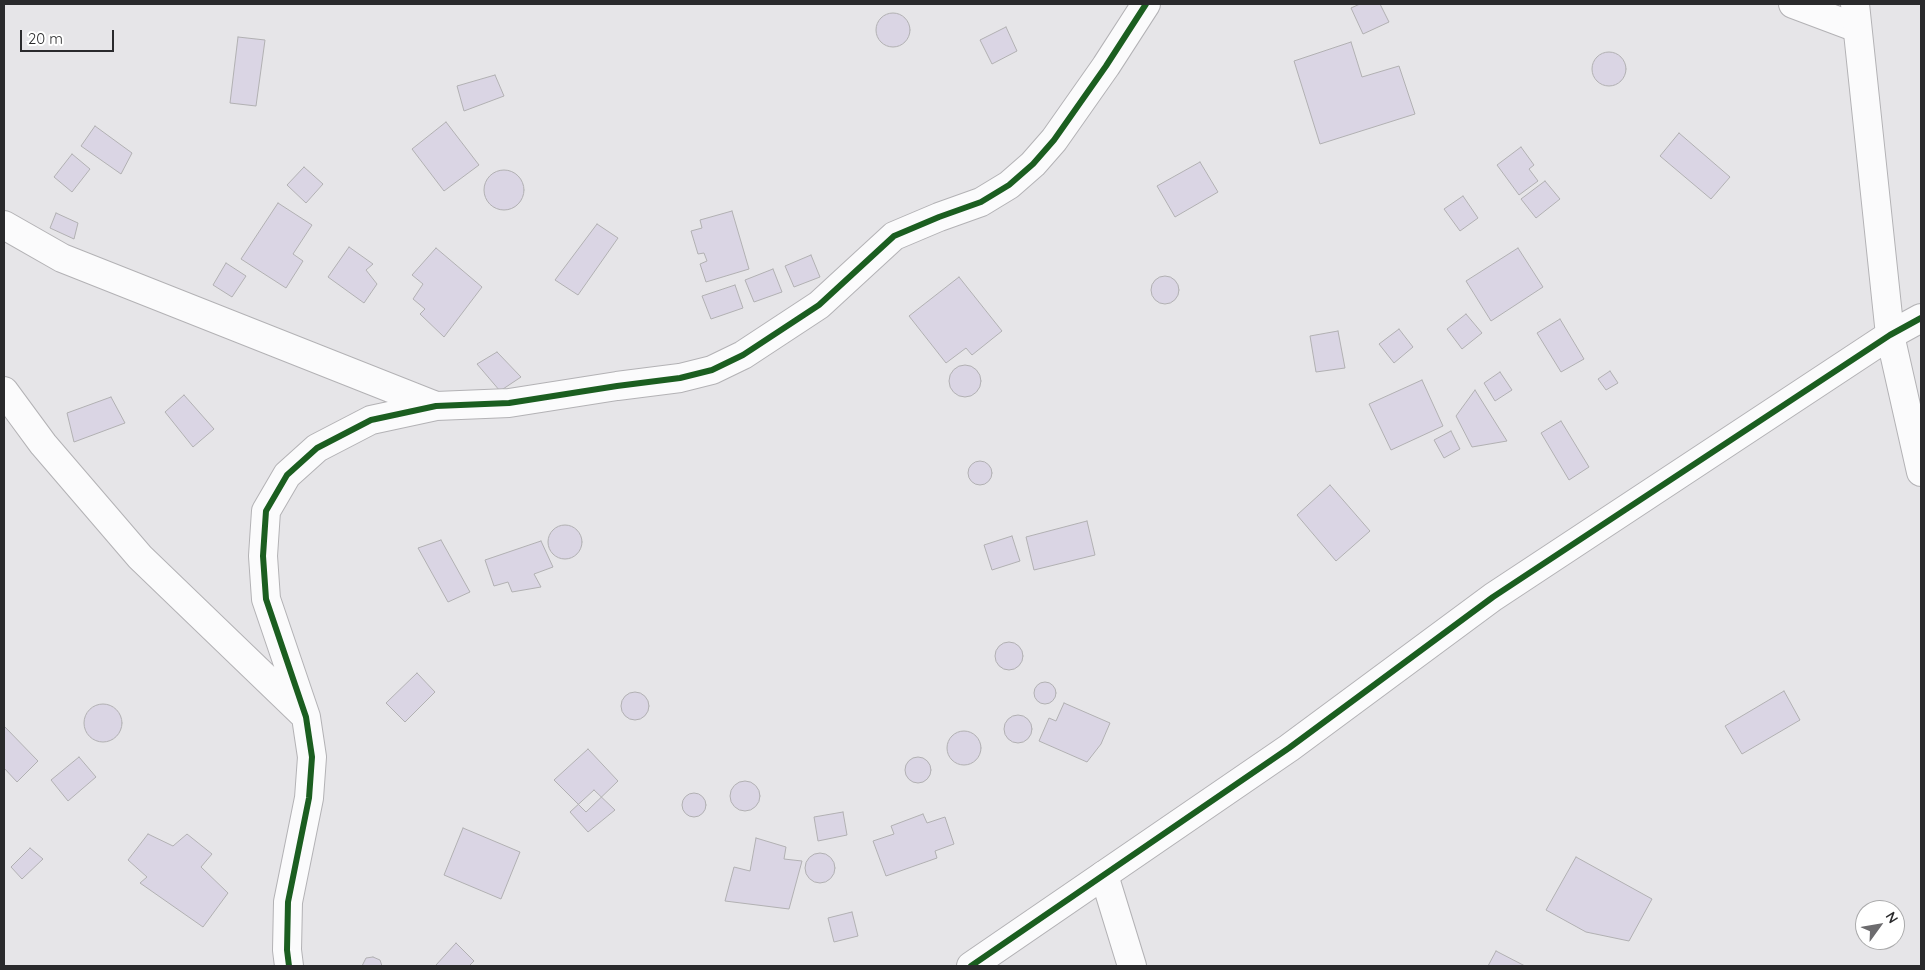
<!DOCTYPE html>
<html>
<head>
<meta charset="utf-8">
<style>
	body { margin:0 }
	#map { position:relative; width:1925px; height:970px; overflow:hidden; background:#e6e5e8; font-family:Quicksand,sans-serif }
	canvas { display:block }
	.frame { position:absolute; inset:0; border:5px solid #2a2a2c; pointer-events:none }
	.north { position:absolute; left:1855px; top:900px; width:50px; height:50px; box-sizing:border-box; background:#fff; border:1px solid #aaaaab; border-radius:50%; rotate:58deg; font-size:14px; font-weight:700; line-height:20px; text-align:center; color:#2a2a2c }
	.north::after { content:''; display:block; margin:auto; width:18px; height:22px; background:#6c6b6e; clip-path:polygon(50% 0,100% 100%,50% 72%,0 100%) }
	.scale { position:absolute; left:20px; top:30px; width:94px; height:22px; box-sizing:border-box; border:2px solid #2a2a2c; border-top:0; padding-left:6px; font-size:15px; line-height:18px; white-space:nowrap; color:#2a2a2c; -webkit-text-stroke:4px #fff; paint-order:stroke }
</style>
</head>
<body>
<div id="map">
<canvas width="1925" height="970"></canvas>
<div class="frame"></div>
<div class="north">N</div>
<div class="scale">20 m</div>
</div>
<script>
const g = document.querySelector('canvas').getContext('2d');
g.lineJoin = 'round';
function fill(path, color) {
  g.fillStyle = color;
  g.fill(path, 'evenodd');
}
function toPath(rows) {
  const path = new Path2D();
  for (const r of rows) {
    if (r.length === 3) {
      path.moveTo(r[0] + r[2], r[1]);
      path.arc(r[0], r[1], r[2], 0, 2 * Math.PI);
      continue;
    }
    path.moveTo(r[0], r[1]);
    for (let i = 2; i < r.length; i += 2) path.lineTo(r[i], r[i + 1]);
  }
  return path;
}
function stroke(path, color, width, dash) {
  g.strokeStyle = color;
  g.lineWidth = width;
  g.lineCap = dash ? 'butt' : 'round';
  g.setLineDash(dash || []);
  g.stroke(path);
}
const building = toPath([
	[1360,4,1380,4,1389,22,1363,34,1351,8,1360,4],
	[893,30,17],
	[1006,27,1017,51,992,64,980,40,1006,27],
	[238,37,265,40,256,106,230,103,238,37],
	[1351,42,1362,77,1399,66,1415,114,1320,144,1294,61,1351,42],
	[1609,69,17],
	[495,75,504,96,464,111,457,86,495,75],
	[446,122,479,165,444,191,412,149,446,122],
	[95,126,132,153,121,174,81,146,95,126],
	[1679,133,1730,177,1711,199,1660,156,1679,133],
	[1521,147,1534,165,1529,169,1538,181,1519,195,1497,165,1521,147],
	[72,154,90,169,72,192,54,177,72,154],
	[1200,162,1218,192,1175,217,1157,186,1200,162],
	[304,167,323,184,306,203,287,185,304,167],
	[504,190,20],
	[1545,181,1560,199,1536,218,1521,199,1545,181],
	[1463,196,1478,218,1460,231,1444,209,1463,196],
	[278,203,312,225,293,254,303,261,286,288,241,259,278,203],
	[732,211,749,269,706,282,700,264,707,261,704,253,698,254,691,231,702,228,700,220,732,211],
	[56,213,78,223,74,239,50,228,56,213],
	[597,224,618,238,578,295,555,280,597,224],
	[349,247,373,264,366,270,377,284,364,303,328,277,349,247],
	[436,248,482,287,444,337,420,314,425,309,413,299,423,284,412,275,436,248],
	[1518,248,1543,287,1491,321,1466,281,1518,248],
	[811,255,820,277,794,287,785,266,811,255],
	[226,263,246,276,232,297,213,285,226,263],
	[773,269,782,292,754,302,745,280,773,269],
	[1165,290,14],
	[959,277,1002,331,972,355,966,348,946,363,909,316,959,277],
	[735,285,743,308,711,319,702,296,735,285],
	[1466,314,1482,333,1462,349,1447,329,1466,314],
	[1560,319,1584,359,1561,372,1537,333,1560,319],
	[1399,329,1413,347,1394,363,1379,344,1399,329],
	[1338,331,1345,368,1316,372,1310,336,1338,331],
	[497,352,521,377,500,391,477,364,497,352],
	[965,381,16],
	[1610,371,1618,383,1606,390,1598,379,1610,371],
	[1500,372,1512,390,1495,401,1484,383,1500,372],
	[1422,380,1443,426,1391,450,1369,404,1422,380],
	[1475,390,1507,441,1472,447,1456,416,1475,390],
	[184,395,214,429,193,447,165,412,184,395],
	[111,397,125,423,74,442,67,413,111,397],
	[1561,421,1589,467,1569,480,1541,433,1561,421],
	[1451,431,1460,449,1444,458,1434,440,1451,431],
	[980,473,12],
	[1330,485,1370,531,1336,561,1297,515,1330,485],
	[1087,521,1095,555,1034,570,1026,537,1087,521],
	[565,542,17],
	[1012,536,1020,561,992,570,984,545,1012,536],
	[441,540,470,592,448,602,418,548,441,540],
	[541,541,553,567,534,574,541,587,512,592,508,582,494,586,485,560,541,541],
	[1009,656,14],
	[417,673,435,692,405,722,386,703,417,673],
	[1045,693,11],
	[1784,691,1800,720,1742,754,1725,726,1784,691],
	[635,706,14],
	[1064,703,1110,723,1101,744,1087,762,1039,741,1049,718,1056,721,1064,703],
	[103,723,19],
	[1018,729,14],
	[4,726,38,761,17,782,4,768,4,726],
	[964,748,17],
	[588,749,618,781,586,812,554,780,588,749],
	[918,770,13],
	[79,757,96,777,68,801,51,780,79,757],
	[745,796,15],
	[594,790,615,810,588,832,570,812,594,790],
	[694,805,12],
	[843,812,847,835,818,841,814,817,843,812],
	[923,814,927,823,945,817,954,844,935,851,937,858,886,876,873,841,894,834,891,826,923,814],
	[463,828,520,852,501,899,444,875,463,828],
	[148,834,173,846,187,834,212,854,201,867,228,893,203,927,140,883,147,877,128,860,148,834],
	[756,838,786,847,784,859,802,861,789,909,725,901,734,867,750,871,756,838],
	[30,848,43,859,22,879,11,867,30,848],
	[820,868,15],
	[1576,857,1652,899,1629,941,1586,932,1546,910,1576,857],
	[852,912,858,936,834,942,828,918,852,912],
	[456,943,474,961,469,966,438,966,436,965,456,943],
	[1496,951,1525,966,1488,966,1496,951],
	[373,957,380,960,382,966,362,966,366,958,373,957]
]);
fill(building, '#dad5e4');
stroke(building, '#b1b0b2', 1);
const minor = toPath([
	[1793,4,1857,28],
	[4,225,62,258,436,406],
	[4,391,43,444,140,557,303,714],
	[1104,875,1132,966],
	[289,966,287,950,288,902,309,798,312,757,306,717,266,599,263,556,266,511,287,475,317,448,371,420,436,406,509,403,617,386,680,378,712,370,743,355,819,305,894,236,939,217,981,202,1009,185,1033,164,1054,140,1106,66,1146,4]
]);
const tertiary = toPath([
	[1855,4,1890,335,1921,472],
	[971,966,1289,748,1493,597,1890,335,1921,318]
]);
stroke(minor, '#b3b2b5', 30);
stroke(tertiary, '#b3b2b5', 30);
stroke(minor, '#fbfbfc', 28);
stroke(tertiary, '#fbfbfc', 28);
stroke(toPath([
	[289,966,287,950,288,902,309,798,312,757,306,717,266,599,263,556,266,511,287,475,317,448,371,420,436,406,509,403,617,386,680,378,712,370,743,355,819,305,894,236,939,217,981,202,1009,185,1033,164,1054,140,1106,66,1146,4],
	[971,966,1289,748,1493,597,1890,335,1921,318]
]), '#1b5e20', 6);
</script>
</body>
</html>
